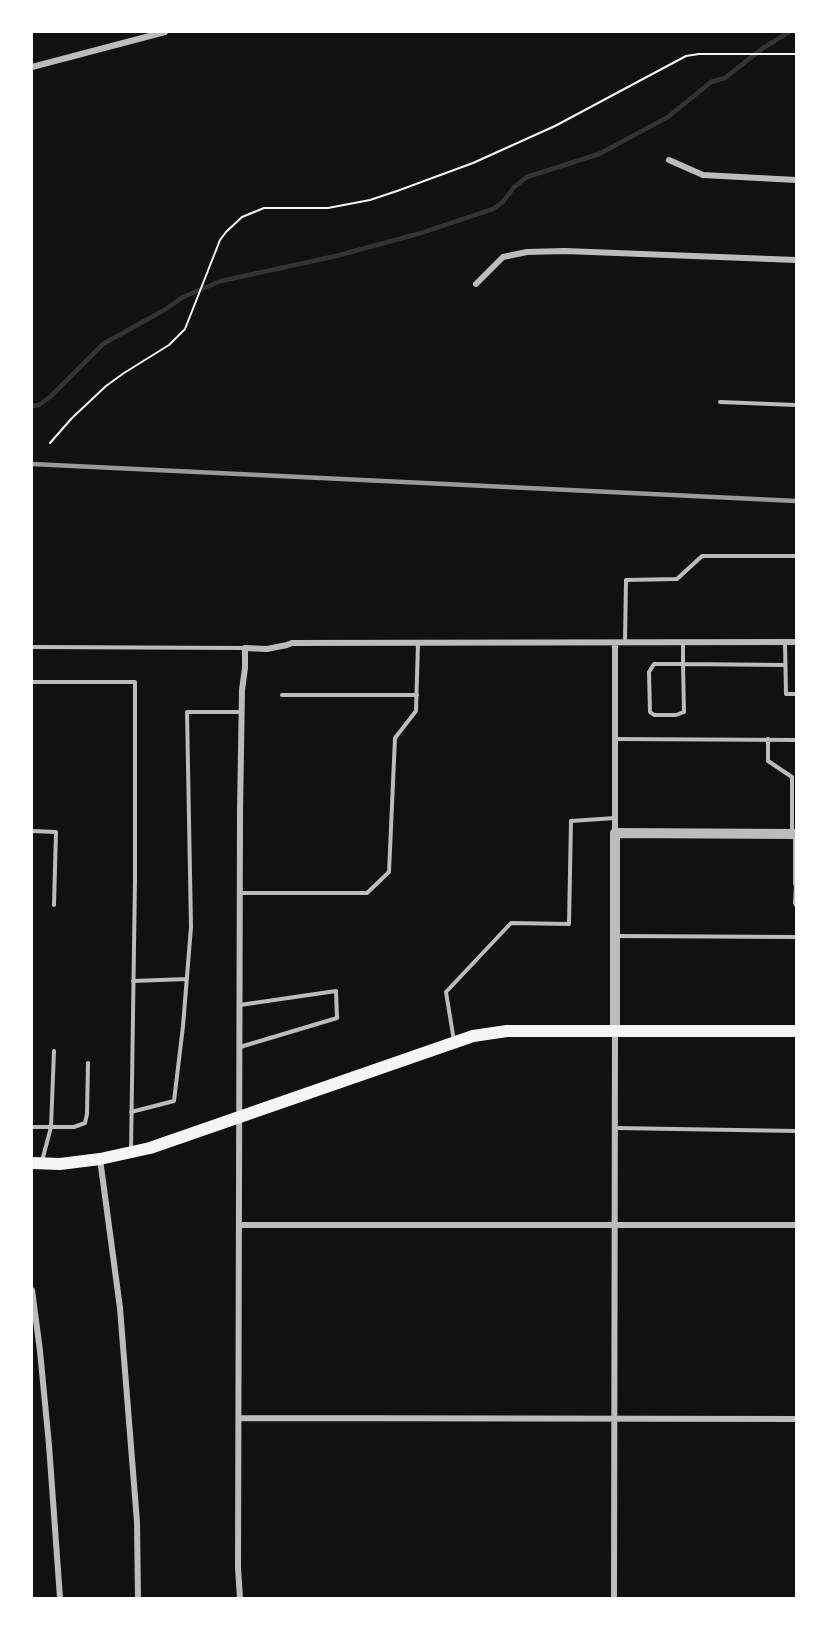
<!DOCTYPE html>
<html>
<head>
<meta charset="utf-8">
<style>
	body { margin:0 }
	#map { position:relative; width:828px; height:1630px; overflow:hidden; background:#111; font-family:Raleway,sans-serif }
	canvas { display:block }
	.frame { position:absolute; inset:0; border:33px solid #fff; pointer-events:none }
</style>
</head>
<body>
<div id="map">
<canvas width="828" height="1630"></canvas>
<div class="frame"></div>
</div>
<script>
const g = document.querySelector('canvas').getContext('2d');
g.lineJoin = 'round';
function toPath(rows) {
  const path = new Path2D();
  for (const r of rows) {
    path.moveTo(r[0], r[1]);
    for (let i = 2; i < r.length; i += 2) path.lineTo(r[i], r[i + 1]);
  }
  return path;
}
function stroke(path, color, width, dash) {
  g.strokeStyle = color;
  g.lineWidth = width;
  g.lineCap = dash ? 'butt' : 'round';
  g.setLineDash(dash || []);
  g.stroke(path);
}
stroke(toPath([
	[32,406,39,405,51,396,103,344,166,309,183,297,221,281,336,256,421,233,493,209,503,202,514,187,527,177,599,154,668,117,711,82,725,78,763,48,789,32]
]), '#333', 4.5);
stroke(toPath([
	[50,443,72,418,106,386,124,373,169,345,185,329,220,240,226,232,242,217,264,208,328,208,370,200,397,191,473,163,555,126,686,56,699,54,796,54]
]), '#f5f5f5', 2);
stroke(toPath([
	[720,402,796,405],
	[625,642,626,580,677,579,702,556,796,556],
	[683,642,683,664,684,712,676,715,654,715,650,712,649,672,654,664,683,664,785,665],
	[785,642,786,694,796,694],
	[32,647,245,648],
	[32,682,135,682,135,880,131,1151],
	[282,695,417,695],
	[615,739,796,740],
	[768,739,768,761,792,777,792,834],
	[32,831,56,832,54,905],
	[795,837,795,884],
	[796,884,795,903,796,905],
	[240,893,367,893,389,872,395,738,416,711,418,643],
	[617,936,796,937],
	[133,981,187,979],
	[240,1005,336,991,337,1018,240,1047],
	[454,1041,446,992,511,923,569,924,571,821,615,818],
	[131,1112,174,1101,183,1026,191,927,187,712,242,712],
	[32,1127,74,1127,85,1123,87,1114,88,1063],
	[615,1128,796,1131],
	[42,1161,51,1127,54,1051]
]), '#bcbcbc', 4);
stroke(toPath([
	[32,67,165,32],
	[669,160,703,175,796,180],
	[476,284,503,257,527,252,565,251,796,260],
	[615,643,615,833],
	[100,1159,120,1308,137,1522,138,1598],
	[239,1225,796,1225],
	[32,1290,40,1351,49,1445,60,1598],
	[240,1418,796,1419],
	[240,1598,238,1568,240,812,242,690,245,668,245,648,267,649,287,645,292,643,796,642],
	[614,1598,615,1031]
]), '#bcbcbc', 6);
stroke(toPath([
	[615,1031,615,833,796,834]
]), '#bcbcbc', 10);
stroke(toPath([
	[32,1163,60,1164,100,1159,150,1148,473,1036,507,1031,796,1031]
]), '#f5f5f5', 12);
stroke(toPath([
	[32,464,796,501]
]), '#9a9a9a', 4.5);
</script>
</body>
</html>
